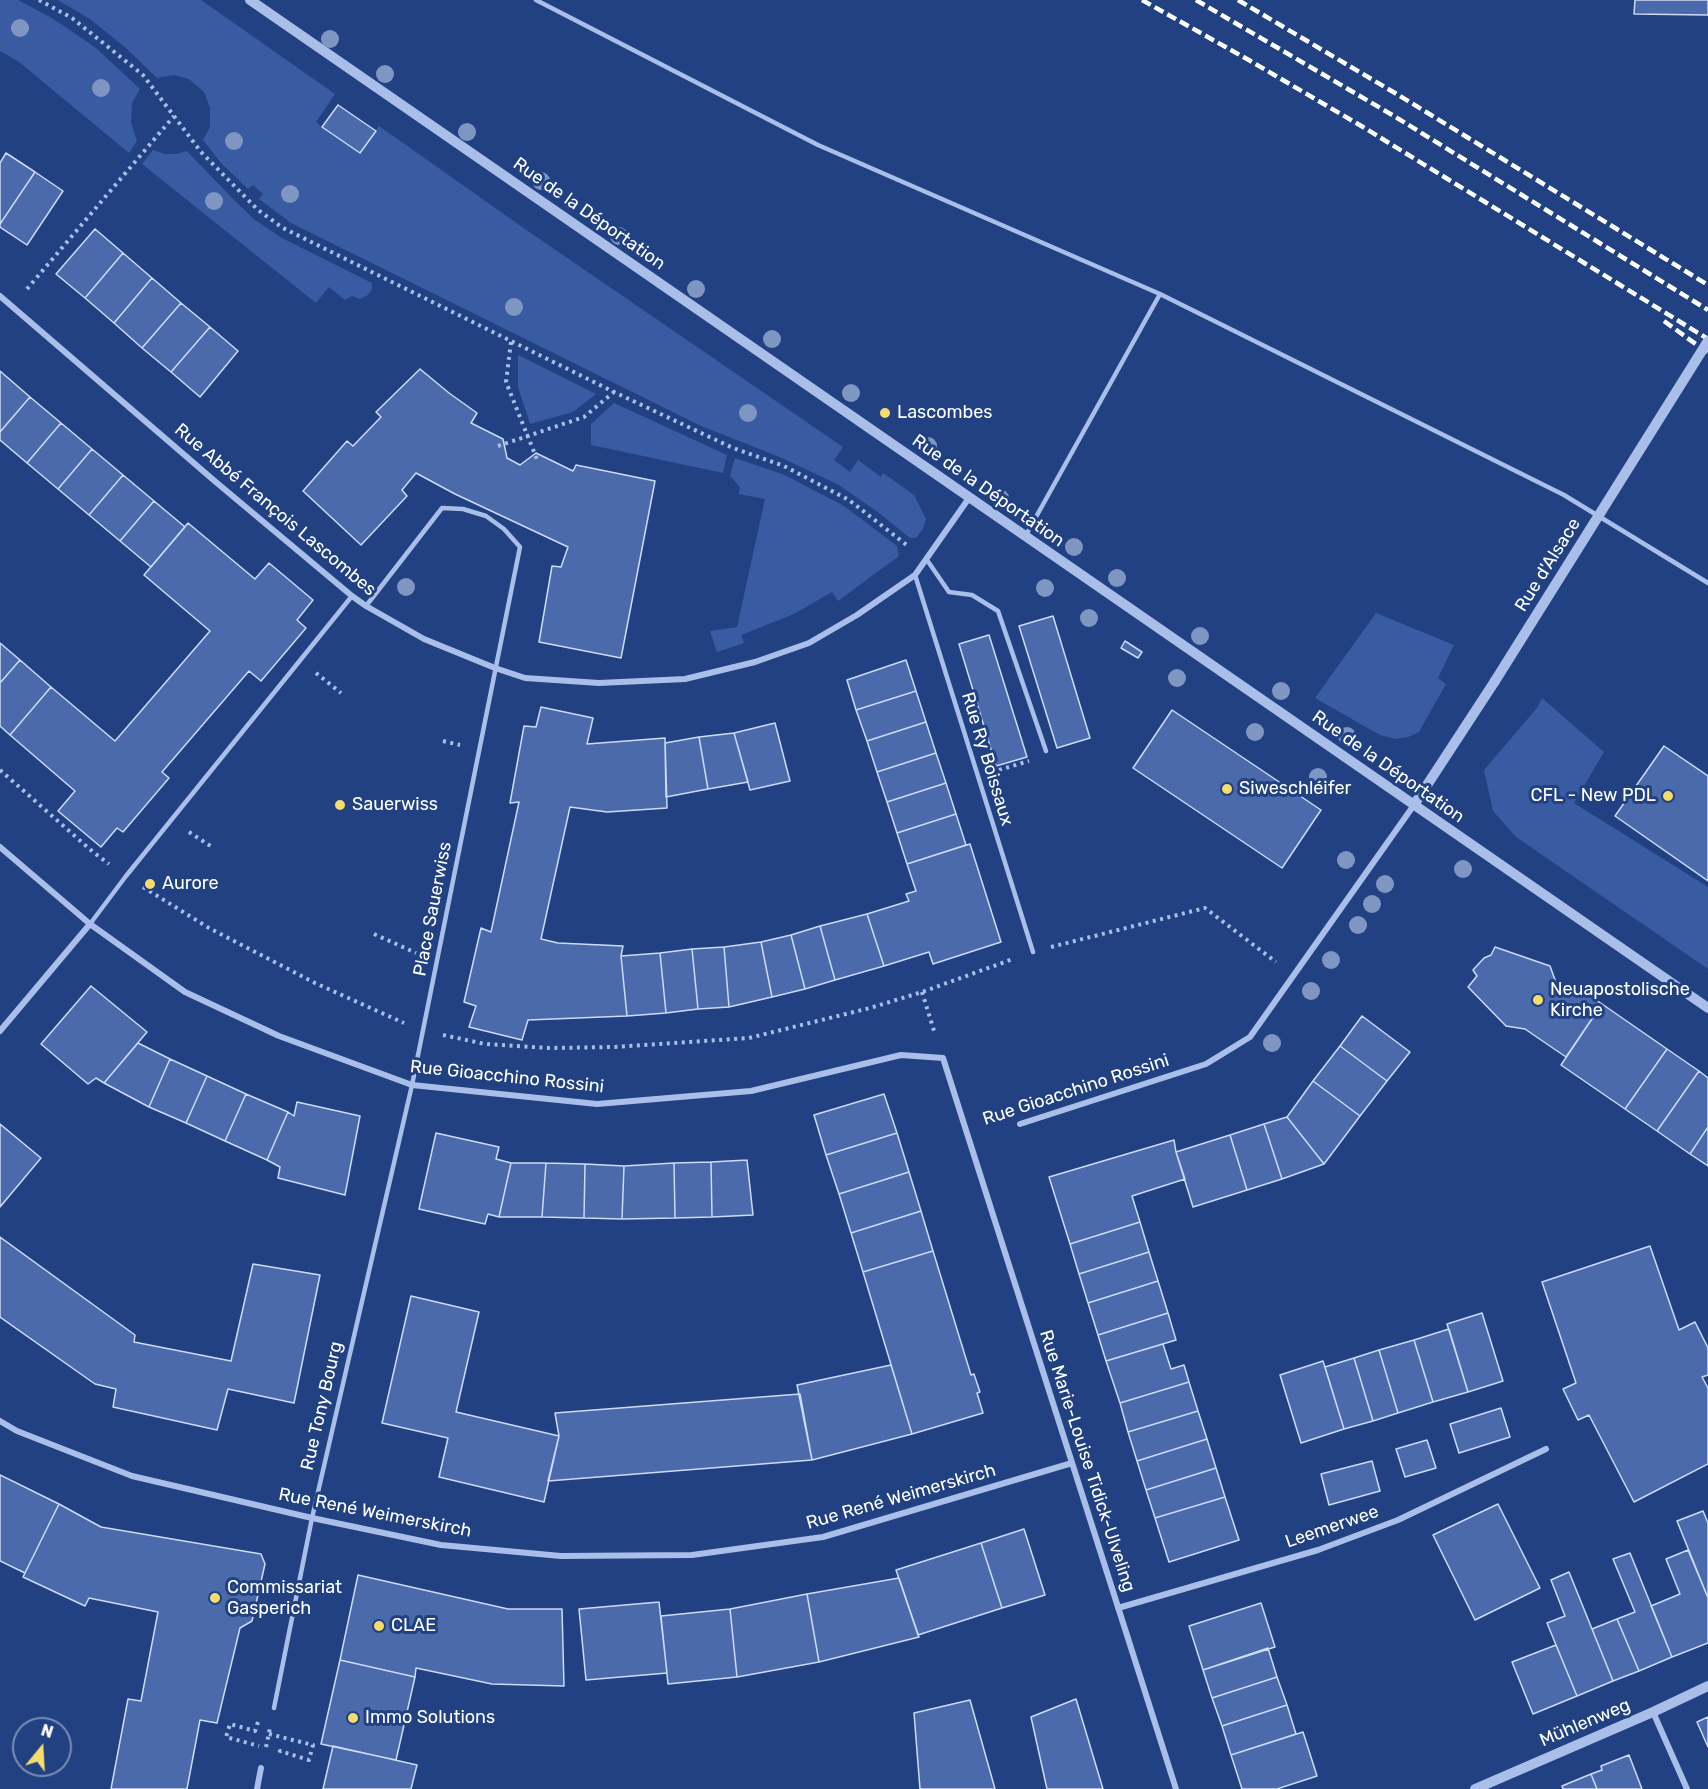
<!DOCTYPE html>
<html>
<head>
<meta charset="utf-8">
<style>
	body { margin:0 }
	#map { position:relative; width:1708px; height:1789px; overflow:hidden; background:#214183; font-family:Rubik,sans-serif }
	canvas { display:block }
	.north { position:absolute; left:12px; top:1717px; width:60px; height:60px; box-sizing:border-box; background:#214183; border:2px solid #7a8db5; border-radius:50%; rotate:18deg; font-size:16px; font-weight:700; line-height:24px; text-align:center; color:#fff }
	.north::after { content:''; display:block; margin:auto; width:21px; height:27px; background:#f5dd6b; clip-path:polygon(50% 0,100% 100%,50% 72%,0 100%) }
</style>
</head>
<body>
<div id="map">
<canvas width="1708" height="1789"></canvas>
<div class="north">N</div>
</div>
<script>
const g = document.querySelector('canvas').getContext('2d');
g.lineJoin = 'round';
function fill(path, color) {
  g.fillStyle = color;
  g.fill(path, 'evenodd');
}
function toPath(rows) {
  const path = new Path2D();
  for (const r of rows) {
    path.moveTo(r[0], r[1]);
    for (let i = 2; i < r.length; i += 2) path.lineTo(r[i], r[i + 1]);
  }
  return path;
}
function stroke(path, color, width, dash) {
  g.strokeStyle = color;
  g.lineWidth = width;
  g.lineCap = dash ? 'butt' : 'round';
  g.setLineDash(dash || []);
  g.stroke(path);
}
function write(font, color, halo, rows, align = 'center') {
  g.font = font + ' Rubik,sans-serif';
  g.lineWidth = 6;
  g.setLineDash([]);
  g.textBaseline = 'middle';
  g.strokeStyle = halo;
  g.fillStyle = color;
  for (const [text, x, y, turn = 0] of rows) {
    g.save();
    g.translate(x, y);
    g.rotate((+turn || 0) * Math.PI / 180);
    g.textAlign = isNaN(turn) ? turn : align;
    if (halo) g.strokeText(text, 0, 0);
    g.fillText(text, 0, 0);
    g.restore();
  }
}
fill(toPath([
	[0,0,18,0,52,18,96,48,140,89,132,103,131,122,137,141,129,153,19,62,0,51],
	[58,0,201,0,335,94,316,122,322,127,360,153,379,126,525,229,843,447,834,460,850,472,858,460,881,477,883,473,914,495,926,519,923,529,916,538,910,538,879,513,839,485,782,458,701,426,291,223,259,199,263,194,253,185,248,189,221,163,203,140,210,127,210,108,204,92,189,79,174,75,157,78,126,48,90,19],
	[153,150,165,154,176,154,187,151,232,198,255,220,282,238,372,283,372,290,368,295,360,299,352,296,345,300,329,287,316,303,142,164],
	[518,355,596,394,573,412,530,424,518,387],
	[614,403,727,455,723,473,591,445,591,424],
	[735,458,785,475,844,506,897,546,899,556,838,601,832,592,794,614,741,635,744,643,717,652,710,631,737,627,765,499,739,494,740,487,730,476],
	[1376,613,1454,645,1438,678,1446,684,1419,732,1408,737,1396,739,1380,735,1315,698],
	[1542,698,1604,752,1574,803,1708,887,1708,969,1516,837,1493,811,1484,770,1537,708]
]), '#385ba2');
const building = toPath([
	[1635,0,1708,0,1708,15,1634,14,1635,0],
	[338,105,376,131,360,153,322,127,338,105],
	[6,153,35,172,0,224,0,163,6,153],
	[35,172,63,191,27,245,0,227,0,224,35,172],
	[95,229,123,253,85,298,56,274,95,229],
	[123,253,152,278,114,323,85,298,123,253],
	[152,278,181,303,142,348,114,323,152,278],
	[181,303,210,327,171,372,142,348,181,303],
	[210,327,238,351,200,397,171,372,210,327],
	[420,369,449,393,477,413,471,423,503,439,507,458,520,465,536,453,573,471,576,465,655,481,621,658,539,642,552,566,561,567,568,547,455,494,416,473,402,490,407,496,361,545,303,491,347,441,353,446,381,417,376,412,420,369],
	[0,371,30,397,0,432,0,371],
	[30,397,61,423,27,463,0,440,0,432,30,397],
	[61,423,92,449,58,489,27,463,61,423],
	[92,449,123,475,89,515,58,489,92,449],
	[123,475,154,501,120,541,89,515,123,475],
	[154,501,185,527,151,567,120,541,154,501],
	[188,523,255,579,269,563,313,600,297,620,306,628,261,681,249,671,162,772,169,778,123,832,117,828,101,847,58,811,75,791,10,735,51,687,115,741,210,631,144,575,188,523],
	[1053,616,1090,738,1057,748,1019,626,1053,616],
	[989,635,1027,757,996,766,959,644,989,635],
	[1125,641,1142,652,1138,658,1121,648,1125,641],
	[0,643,20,660,0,683,0,643],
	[20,660,51,687,10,735,0,726,0,683,20,660],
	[906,660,916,691,856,710,847,680,906,660],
	[916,691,926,722,867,741,856,710,916,691],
	[541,707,593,718,587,744,665,738,667,808,607,812,570,807,541,939,558,943,623,946,621,956,627,1016,528,1020,522,1040,469,1027,476,1006,464,1002,481,928,491,932,519,802,510,803,524,726,536,727,541,707],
	[1172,710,1321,810,1282,868,1133,768,1172,710],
	[926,722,936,753,877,772,867,741,926,722],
	[775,723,790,781,750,790,734,733,775,723],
	[734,733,748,782,708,789,699,737,734,733],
	[699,737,708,789,666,797,665,743,699,737],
	[1664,746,1708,776,1708,881,1615,816,1664,746],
	[936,753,946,783,887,802,877,772,936,753],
	[946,783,956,814,897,833,887,802,946,783],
	[956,814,966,845,907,864,897,833,956,814],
	[970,844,1001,942,933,964,929,952,884,966,867,914,909,901,906,894,916,891,907,864,970,844],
	[867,914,884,966,835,980,820,926,867,914],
	[820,926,835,980,805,989,791,935,820,926],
	[791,935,805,989,772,997,761,942,791,935],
	[761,942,772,997,729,1007,724,947,761,942],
	[724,947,729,1007,698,1009,692,949,724,947],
	[1495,947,1550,966,1558,988,1572,996,1577,987,1602,1004,1566,1057,1525,1029,1506,1026,1468,987,1477,976,1473,970,1484,958,1491,955,1495,947],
	[692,949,698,1009,666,1013,660,953,692,949],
	[660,953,666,1013,627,1016,621,956,660,953],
	[91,986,147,1032,104,1083,96,1078,88,1084,41,1044,91,986],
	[1602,1004,1667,1049,1625,1109,1561,1065,1602,1004],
	[1362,1016,1410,1052,1387,1081,1340,1046,1362,1016],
	[138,1043,170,1059,149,1107,104,1083,138,1043],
	[1340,1046,1387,1081,1360,1116,1313,1081,1340,1046],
	[1667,1049,1699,1071,1657,1131,1625,1109,1667,1049],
	[170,1059,207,1076,186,1123,149,1107,170,1059],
	[1699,1071,1708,1078,1708,1127,1690,1154,1657,1131,1699,1071],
	[207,1076,246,1094,225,1141,186,1123,207,1076],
	[1313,1081,1360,1116,1324,1164,1287,1117,1313,1081],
	[246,1094,288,1112,267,1160,225,1141,246,1094],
	[884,1094,897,1133,826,1155,814,1115,884,1094],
	[297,1102,360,1116,345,1195,278,1178,280,1167,267,1160,288,1112,294,1116,297,1102],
	[1287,1117,1324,1164,1282,1179,1264,1124,1287,1117],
	[0,1124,41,1158,0,1207,0,1124],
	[1264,1124,1282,1179,1247,1190,1230,1135,1264,1124],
	[1708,1127,1708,1166,1690,1154,1708,1127],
	[436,1133,499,1147,496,1159,511,1163,499,1217,488,1214,485,1224,419,1209,436,1133],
	[897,1133,909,1172,839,1194,826,1155,897,1133],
	[1230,1135,1247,1190,1193,1207,1176,1152,1230,1135],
	[1174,1140,1176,1152,1185,1179,1132,1196,1140,1222,1070,1244,1049,1177,1174,1140],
	[747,1160,753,1215,712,1217,711,1162,747,1160],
	[711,1162,712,1217,675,1218,674,1163,711,1162],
	[511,1163,546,1163,542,1217,499,1217,511,1163],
	[546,1163,585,1164,584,1218,542,1217,546,1163],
	[674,1163,675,1218,622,1219,624,1166,674,1163],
	[585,1164,624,1166,622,1219,584,1218,585,1164],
	[909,1172,921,1211,851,1233,839,1194,909,1172],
	[921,1211,933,1251,863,1272,851,1233,921,1211],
	[1140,1222,1149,1252,1079,1274,1070,1244,1140,1222],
	[0,1237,135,1335,134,1342,231,1361,253,1264,320,1275,294,1403,228,1389,217,1430,113,1407,116,1389,95,1384,0,1317,0,1237],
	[1650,1246,1679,1330,1695,1322,1708,1348,1708,1375,1702,1377,1708,1388,1708,1464,1634,1502,1589,1415,1578,1420,1563,1389,1576,1383,1542,1282,1650,1246],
	[933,1251,971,1375,974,1374,980,1392,977,1393,983,1413,912,1434,863,1272,933,1251],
	[1149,1252,1158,1281,1088,1303,1079,1274,1149,1252],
	[1158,1281,1168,1313,1098,1335,1088,1303,1158,1281],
	[411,1296,479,1312,456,1412,559,1436,544,1502,439,1477,448,1438,382,1423,411,1296],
	[1168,1313,1176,1340,1106,1361,1098,1335,1168,1313],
	[1482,1313,1503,1381,1468,1392,1447,1324,1482,1313],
	[1449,1329,1468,1392,1433,1402,1414,1340,1449,1329],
	[1414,1340,1433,1402,1398,1413,1379,1350,1414,1340],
	[1163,1344,1171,1369,1184,1365,1189,1382,1120,1403,1106,1361,1163,1344],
	[1379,1350,1398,1413,1373,1421,1354,1358,1379,1350],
	[1354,1358,1373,1421,1344,1429,1325,1367,1354,1358],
	[1323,1361,1344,1429,1301,1443,1280,1375,1323,1361],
	[891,1365,912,1434,812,1460,797,1385,891,1365],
	[1189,1382,1198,1411,1128,1432,1120,1403,1189,1382],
	[800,1394,812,1460,548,1481,559,1436,555,1413,800,1394],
	[1501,1408,1510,1437,1459,1453,1450,1424,1501,1408],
	[1198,1411,1207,1439,1137,1461,1128,1432,1198,1411],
	[1207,1439,1216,1468,1146,1490,1137,1461,1207,1439],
	[1427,1440,1436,1468,1405,1477,1396,1449,1427,1440],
	[1372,1461,1380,1491,1329,1505,1321,1474,1372,1461],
	[1216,1468,1225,1497,1155,1518,1146,1490,1216,1468],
	[0,1475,59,1504,25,1573,0,1561,0,1475],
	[1225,1497,1239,1540,1169,1562,1155,1518,1225,1497],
	[59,1504,101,1527,261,1554,265,1564,252,1621,240,1628,217,1723,200,1720,187,1789,111,1789,128,1699,141,1701,158,1612,89,1598,85,1606,23,1577,59,1504],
	[1498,1504,1540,1588,1475,1620,1433,1535,1498,1504],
	[1703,1511,1708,1523,1708,1598,1677,1521,1703,1511],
	[1024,1529,1045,1595,1002,1608,981,1543,1024,1529],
	[981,1543,1002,1608,918,1635,896,1570,981,1543],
	[1688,1550,1708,1598,1708,1643,1672,1657,1651,1606,1680,1594,1666,1559,1688,1550],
	[1630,1553,1672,1657,1639,1671,1617,1619,1635,1612,1613,1559,1630,1553],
	[1569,1572,1613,1681,1577,1696,1547,1623,1565,1616,1551,1580,1569,1572],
	[358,1575,508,1609,562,1609,564,1686,492,1684,416,1668,415,1677,340,1660,358,1575],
	[899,1578,919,1637,819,1662,807,1594,899,1578],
	[807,1594,819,1662,737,1677,730,1609,807,1594],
	[659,1602,667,1673,586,1680,579,1609,659,1602],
	[1261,1603,1275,1647,1203,1670,1189,1626,1261,1603],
	[730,1609,737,1677,668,1684,661,1616,730,1609],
	[1617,1619,1639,1671,1613,1681,1592,1629,1617,1619],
	[1556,1645,1577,1696,1533,1714,1512,1662,1556,1645],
	[1268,1648,1277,1677,1212,1698,1203,1670,1268,1648],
	[340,1660,415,1677,396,1760,321,1744,340,1660],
	[1277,1677,1287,1705,1222,1726,1212,1698,1277,1677],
	[1076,1699,1103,1789,1047,1789,1031,1717,1076,1699],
	[970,1700,995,1789,920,1789,914,1713,970,1700],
	[1287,1705,1296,1734,1231,1755,1222,1726,1287,1705],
	[1708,1717,1708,1747,1697,1722,1708,1717],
	[1303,1732,1317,1776,1277,1789,1242,1789,1231,1755,1303,1732],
	[333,1746,417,1765,411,1789,323,1789,333,1746],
	[1629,1755,1642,1789,1597,1789,1591,1774,1602,1770,1601,1766,1629,1755],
	[1591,1774,1597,1789,1563,1789,1562,1786,1591,1774]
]);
fill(building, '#4a6aab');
stroke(building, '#cddbf6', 1.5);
stroke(toPath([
	[39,0,72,18,143,75,201,152,258,210,283,228,614,392,733,448,784,466,849,500,908,546],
	[27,289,174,116],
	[511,342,506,382,538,462],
	[498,446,584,417,614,392],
	[316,673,341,693],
	[443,741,460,745],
	[0,770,93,852,109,864],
	[999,770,1029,761],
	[189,832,212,847],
	[143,887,209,928,315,983,404,1023],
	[374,934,416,953],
	[1051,947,1205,908,1276,962],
	[922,992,935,1034],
	[443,1035,485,1044,549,1048,615,1047,749,1038,870,1008,922,992,1013,959],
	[258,1722,255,1731,230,1724,226,1737,259,1746],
	[269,1734,313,1745,309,1760,280,1751,279,1756],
	[266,1747,270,1728]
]), '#a9bee8', 4, [3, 4.5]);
stroke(toPath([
	[536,0,818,145,1160,294,1564,495,1708,583],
	[1026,535,1160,294],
	[927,560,949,592,972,595,998,611,1046,751],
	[915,575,1033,952],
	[90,924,126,876,352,596],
	[274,1708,312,1518,412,1085,520,547,504,529,486,516,463,509,442,508,366,606]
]), '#a9bee8', 4.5);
stroke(toPath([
	[0,296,217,483,352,596,366,606,424,639,495,668,525,678,599,683,685,679,755,662,809,643,857,615,915,575,969,498],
	[0,847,90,924,185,992,279,1036,412,1085,597,1104,751,1091,901,1055,943,1058,1176,1789],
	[0,1031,90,924],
	[1020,1124,1206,1064,1250,1037,1414,805],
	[0,1421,17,1431,132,1476,312,1518,441,1545,561,1556,692,1555,823,1537,1072,1463],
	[1118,1608,1318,1550,1398,1520,1546,1449],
	[1653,1712,1687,1789],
	[257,1789,261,1768]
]), '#a9bee8', 6);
stroke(toPath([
	[250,0,1708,1008],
	[1414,805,1495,681],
	[1475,1789,1653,1712,1708,1686]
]), '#a9bee8', 10);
stroke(toPath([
	[1142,0,1247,59,1363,127,1708,339],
	[1196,0,1394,116,1708,310],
	[1238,0,1400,96,1708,285],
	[1664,321,1708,353]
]), '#fff', 4.5, [10, 4.5]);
stroke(toPath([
	[1495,681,1708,341]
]), '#a9bee8', 10);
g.fillStyle = '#8096c2';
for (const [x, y] of [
	[20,28],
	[330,39],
	[385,74],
	[101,88],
	[467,132],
	[234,141],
	[541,181],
	[290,194],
	[214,201],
	[619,236],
	[696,289],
	[514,307],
	[772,339],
	[851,393],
	[748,413],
	[928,446],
	[1000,498],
	[1074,547],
	[1117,578],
	[406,587],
	[1045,588],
	[1089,618],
	[1200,636],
	[1177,678],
	[1281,691],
	[1255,732],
	[1347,736],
	[1318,777],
	[1346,860],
	[1463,869],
	[1385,884],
	[1372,904],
	[1358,925],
	[1331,960],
	[1311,991],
	[1272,1043]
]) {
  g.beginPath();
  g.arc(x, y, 9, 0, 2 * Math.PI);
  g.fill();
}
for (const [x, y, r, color] of [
	[885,413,6,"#f5dd6b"],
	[1227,789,6,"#f5dd6b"],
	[1668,796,6,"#f5dd6b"],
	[340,805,6,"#f5dd6b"],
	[150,884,6,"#f5dd6b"],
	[1538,1000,6,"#f5dd6b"],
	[215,1598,6,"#f5dd6b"],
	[379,1626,6,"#f5dd6b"],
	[353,1718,6,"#f5dd6b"]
]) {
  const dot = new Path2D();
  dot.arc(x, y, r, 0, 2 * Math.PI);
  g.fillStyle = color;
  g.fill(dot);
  stroke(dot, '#214183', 2);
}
write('18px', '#fff', '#214183', [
	["Rue de la Déportation",589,214,35],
	["Rue de la Déportation",988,491,35],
	["Rue Abbé François Lascombes",275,510,40],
	["Rue d'Alsace",1548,565,-58],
	["Rue Ry Boissaux",987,759,73],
	["Rue de la Déportation",1388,767,35],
	["Place Sauerwiss",433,909,-79],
	["Rue Gioacchino Rossini",507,1077,6],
	["Rue Gioacchino Rossini",1076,1090,-18],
	["Rue Tony Bourg",322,1406,-77],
	["Rue Marie-Louise Tidick-Ulveling",1087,1461,72],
	["Rue René Weimerskirch",901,1497,-16],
	["Rue René Weimerskirch",375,1513,11],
	["Leemerwee",1332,1527,-19],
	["Mühlenweg",1585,1723,-23]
]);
write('18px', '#fff', '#214183', [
	["Lascombes",897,413],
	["Siweschléifer",1239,789],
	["CFL - New PDL",1656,796,"right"],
	["Sauerwiss",352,805],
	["Aurore",162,884],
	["Neuapostolische",1550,990],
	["Kirche",1550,1011],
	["Commissariat",227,1588],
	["Gasperich",227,1609],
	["CLAE",391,1626],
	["Immo Solutions",365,1718]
], 'left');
</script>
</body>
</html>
